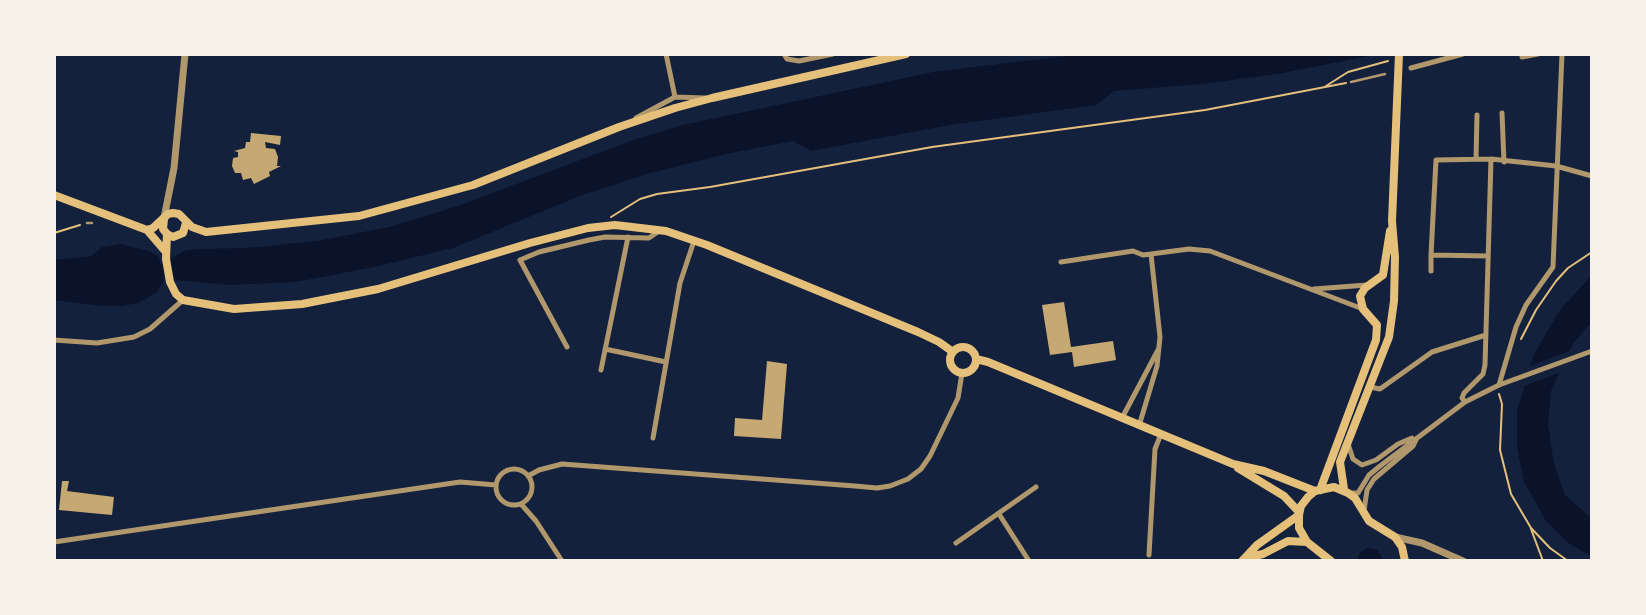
<!DOCTYPE html>
<html>
<head>
<meta charset="utf-8">
<style>
	body { margin:0 }
	#map { position:relative; width:1646px; height:615px; overflow:hidden; background:#14213d; font-family:"Source Sans 3",sans-serif }
	canvas { display:block }
	.frame { position:absolute; inset:0; border:56px solid #f6f1e7; pointer-events:none }
</style>
</head>
<body>
<div id="map">
<canvas width="1646" height="615"></canvas>
<div class="frame"></div>
</div>
<script>
const g = document.querySelector('canvas').getContext('2d');
g.lineJoin = 'round';
function fill(path, color) {
  g.fillStyle = color;
  g.fill(path, 'evenodd');
}
function toPath(rows) {
  const path = new Path2D();
  for (const r of rows) {
    if (r.length === 3) {
      path.moveTo(r[0] + r[2], r[1]);
      path.arc(r[0], r[1], r[2], 0, 2 * Math.PI);
      continue;
    }
    path.moveTo(r[0], r[1]);
    for (let i = 2; i < r.length; i += 2) path.lineTo(r[i], r[i + 1]);
  }
  return path;
}
function stroke(path, color, width, dash) {
  g.strokeStyle = color;
  g.lineWidth = width;
  g.lineCap = dash ? 'butt' : 'round';
  g.setLineDash(dash || []);
  g.stroke(path);
}
fill(toPath([
	[1083,54,1379,54,1278,74,1202,84,1114,91,1096,105,950,125,811,151,793,141,726,154,647,174,580,196,453,248,374,267,296,282,230,285,174,280,174,276,164,276,164,280,157,292,139,303,121,306,102,306,54,300,54,260,91,256,102,247,120,244,150,251,159,257,161,264,170,263,172,258,184,251,196,249,247,248,317,241,389,227,458,206,633,140,683,125,933,72],
	[1592,275,1592,321,1573,344,1551,391,1548,424,1554,464,1565,495,1592,519,1592,557,1568,543,1546,521,1524,482,1517,448,1517,411,1534,354,1560,310],
	[1367,548,1378,550,1383,561,1357,561,1360,553]
]), '#0b132b');
fill(toPath([
	[1575,349,1564,371,1521,387,1527,367]
]), '#14213d');
fill(toPath([
	[251,133,281,136,280,145,265,142,266,148,275,149,278,157,277,166,281,166,269,172,270,176,254,184,251,178,243,180,241,173,235,173,232,166,233,158,238,157,238,152,234,151,245,148,246,142,250,142],
	[1064,302,1071,347,1113,341,1116,360,1074,367,1072,352,1050,355,1042,305],
	[767,361,787,364,781,439,734,436,735,418,762,420],
	[62,481,69,481,67,491,114,497,112,515,59,510]
]), '#c6a872');
stroke(toPath([
	[1326,86,1348,72,1388,61],
	[611,217,640,199,657,194,710,187,932,147,1205,110,1346,83],
	[54,233,80,225],
	[1521,339,1536,310,1556,281,1568,268,1592,252],
	[1499,394,1502,404,1500,450,1511,494,1531,528,1550,548,1568,561],
	[1531,529,1543,561]
]), '#e5c07b', 2);
stroke(toPath([
	[1351,82,1385,74],
	[87,223,92,223]
]), '#b1986c', 2.5);
stroke(toPath([
	[666,54,675,97],
	[784,54,787,59,799,61,833,54],
	[1522,57,1538,54],
	[1411,68,1463,54],
	[1502,113,1504,162],
	[636,118,675,97,705,98],
	[1476,159,1477,115],
	[1488,256,1431,255,1436,160,1491,159,1556,166,1592,176],
	[1061,262,1133,251,1143,255,1151,254],
	[1431,271,1431,255],
	[1314,289,1367,285],
	[54,340,97,343,134,337,150,329,183,300],
	[567,347,520,260,539,252,589,240,605,237,649,238,659,231],
	[605,349,666,362],
	[601,370,628,237],
	[1499,385,1516,327,1526,305,1553,267,1562,54],
	[1370,387,1380,389,1432,352,1486,335],
	[1465,402,1462,398,1464,393,1483,374,1485,365,1491,159],
	[1122,418,1158,350],
	[1139,426,1157,366,1160,337,1151,254,1189,249,1210,251,1363,309],
	[653,438,680,283,694,241],
	[1348,444,1353,459,1362,465,1376,460,1398,444,1412,438],
	[514,487,18],
	[528,476,539,470,562,464,855,486,877,488,890,486,908,479,921,469,930,456,958,398,962,373],
	[1349,493,1358,493,1369,475,1380,466,1465,402,1499,385,1592,351],
	[521,504,536,521,562,561],
	[1364,511,1367,490,1374,479,1413,446,1417,438],
	[999,514,1029,561],
	[54,542,460,482,496,485],
	[956,543,1036,487],
	[1149,555,1155,449,1161,434]
]), '#b1986c', 5);
stroke(toPath([
	[164,218,174,168,185,54],
	[1395,537,1422,543,1463,561]
]), '#b1986c', 7);
stroke(toPath([
	[54,195,147,230,165,251],
	[164,219,163,229,167,234,173,237,183,233,186,223],
	[147,230,153,228,168,214,173,213,179,214,192,227,206,232,359,216,473,185,619,127,675,108,712,98,906,54],
	[167,234,166,259,170,282,176,294,183,300,234,309,302,304,378,289,530,243,588,228,615,225,666,231,707,245,918,332,939,342,953,352],
	[963,360,13],
	[976,359,988,362,1233,464,1264,471,1315,491],
	[1238,468,1284,496,1299,512],
	[1344,489,1340,462,1389,337,1394,301,1395,257,1392,221,1399,54],
	[1320,490,1376,340,1377,325,1363,309,1360,296,1365,288,1383,275,1390,231],
	[1246,558,1263,554,1288,541,1307,542],
	[1242,561,1257,545,1299,515],
	[1331,561,1307,542,1299,528,1299,515,1301,506,1308,497,1315,491,1334,487,1348,493,1355,498,1369,521,1395,537,1402,547,1405,561]
]), '#e5c07b', 8);
</script>
</body>
</html>
